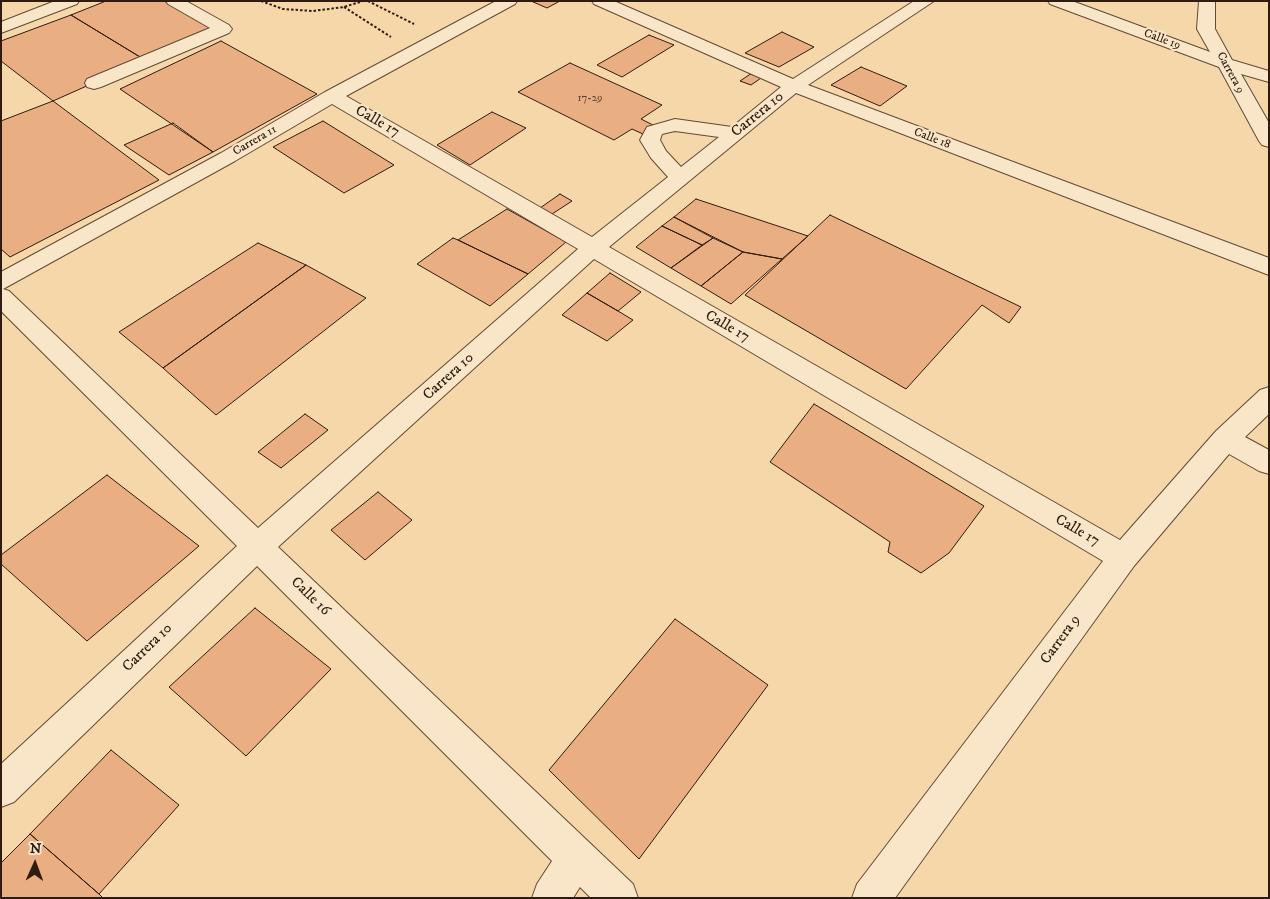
<!DOCTYPE html>
<html>
<head>
<meta charset="utf-8">
<style>
	body { margin:0 }
	#map { position:relative; width:1270px; height:899px; overflow:hidden; background:#f6d7a9; font-family:"IM FELL DW Pica",serif }
	canvas { display:block }
	.frame { position:absolute; inset:0; border:2px solid #2f1b10; pointer-events:none }
	.north { position:absolute; left:10px; top:839px; width:50px; height:50px; -webkit-text-stroke:4px #f9e5c7; paint-order:stroke; rotate:2deg; font-size:14px; font-weight:700; line-height:20px; text-align:center; color:#2f1b10 }
	.north::after { content:''; display:block; margin:auto; width:18px; height:22px; background:#2f1b10; clip-path:polygon(50% 0,100% 100%,50% 72%,0 100%) }
</style>
</head>
<body>
<div id="map">
<canvas width="1270" height="899"></canvas>
<div class="frame"></div>
<div class="north">N</div>
</div>
<script>
const g = document.querySelector('canvas').getContext('2d');
g.lineJoin = 'round';
function fill(path, color) {
  g.fillStyle = color;
  g.fill(path, 'evenodd');
}
function toPath(rows) {
  const path = new Path2D();
  for (const r of rows) {
    path.moveTo(r[0], r[1]);
    for (let i = 2; i < r.length; i += 2) path.lineTo(r[i], r[i + 1]);
  }
  return path;
}
function stroke(path, color, width, dash) {
  g.strokeStyle = color;
  g.lineWidth = width;
  g.lineCap = dash ? 'butt' : 'round';
  g.setLineDash(dash || []);
  g.stroke(path);
}
function write(font, color, halo, rows, align = 'center') {
  g.font = font + ' "IM FELL DW Pica",serif';
  g.lineWidth = 4;
  g.setLineDash([]);
  g.textBaseline = 'middle';
  g.strokeStyle = halo;
  g.fillStyle = color;
  for (const [text, x, y, turn = 0] of rows) {
    g.save();
    g.translate(x, y);
    g.rotate((+turn || 0) * Math.PI / 180);
    g.textAlign = isNaN(turn) ? turn : align;
    if (halo) g.strokeText(text, 0, 0);
    g.fillText(text, 0, 0);
    g.restore();
  }
}
const building = toPath([
	[106,1,164,1,212,29,145,60,71,15,106,1],
	[531,1,560,1,547,8,531,1],
	[71,15,145,60,53,101,1,61,1,41,71,15],
	[782,32,814,47,779,67,745,53,782,32],
	[649,35,674,45,622,77,597,65,649,35],
	[221,41,317,94,213,152,120,89,221,41],
	[570,63,662,105,641,119,655,126,643,134,632,129,614,140,518,92,570,63],
	[861,67,907,86,880,106,831,85,861,67],
	[752,73,761,78,751,85,740,81,752,73],
	[53,101,159,180,10,257,1,249,1,121,53,101],
	[492,112,526,128,470,165,437,145,492,112],
	[323,121,394,165,344,193,273,147,323,121],
	[173,123,213,152,169,175,124,145,173,123],
	[560,194,572,201,552,214,540,208,560,194],
	[696,199,808,236,782,259,743,252,674,217,696,199],
	[507,209,566,242,528,274,458,240,507,209],
	[830,215,1021,307,1009,323,982,305,906,389,745,295,830,215],
	[674,217,713,238,702,245,662,226,674,217],
	[662,226,702,245,671,268,636,247,662,226],
	[453,238,458,240,528,274,490,306,417,264,453,238],
	[713,238,743,252,701,286,671,268,713,238],
	[258,243,306,265,163,368,119,332,258,243],
	[743,252,782,259,731,304,701,286,743,252],
	[306,265,366,298,216,415,163,368,306,265],
	[610,273,641,292,618,311,587,293,610,273],
	[587,293,618,311,633,320,607,341,562,315,587,293],
	[814,404,984,506,949,553,921,573,888,552,890,542,770,462,814,404],
	[305,414,328,430,281,468,258,452,305,414],
	[107,475,199,546,87,641,1,564,1,555,107,475],
	[378,492,412,520,365,560,331,530,378,492],
	[255,608,331,669,246,756,169,687,255,608],
	[675,619,768,685,639,859,549,770,675,619],
	[111,750,179,805,99,894,30,834,111,750],
	[30,834,99,894,103,898,1,898,1,863,30,834]
]);
fill(building, '#e9ae82');
stroke(building, '#2f1b10', 1);
const minor = toPath([
	[55,1,79,1,77,4,1,33,1,22,55,1],
	[166,1,186,1,229,25,232,29,229,33,101,87,94,89,87,87,85,83,87,79,210,28,168,4,166,1],
	[496,1,517,1,515,4,346,96,592,237,668,177,651,158,640,140,647,127,675,119,732,127,781,87,594,4,592,1,614,1,793,79,914,1,934,1,808,85,1269,258,1269,275,796,93,609,247,1120,540,1216,431,1260,390,1269,387,1269,414,1245,437,1269,450,1269,474,1259,471,1229,454,1134,566,895,898,852,898,857,884,1103,561,594,259,278,547,633,884,638,898,591,898,580,887,573,898,532,898,537,884,552,861,257,566,14,802,1,807,1,764,237,546,1,311,1,272,221,153,325,92,496,1],
	[332,104,578,249,258,528,9,291,3,289,235,161,332,104],
	[675,131,719,137,681,167,666,151,660,140,662,134,675,131],
	[1048,1,1072,1,1210,52,1197,29,1199,1,1215,1,1215,29,1232,60,1269,71,1269,82,1241,74,1269,123,1269,147,1262,145,1259,141,1219,67,1050,4,1048,1]
]);
stroke(minor, '#614a36', 2);
stroke(toPath([
	[261,1,283,9,313,11,344,7,363,1],
	[368,1,414,24],
	[344,7,391,37]
]), '#2f1b10', 2, [2.5, 2]);
fill(minor, '#f9e5c7');
write('11px', '#5e402c', null, [
	["17-29",590,99]
]);
write('12px', '#2f1b10', '#f9e5c7', [
	["Calle 19",1162,40,20],
	["Carrera 9",1230,73,61],
	["Calle 18",932,139,21],
	["Carrera 11",255,141,-30]
]);
write('15px', '#2f1b10', '#f9e5c7', [
	["Carrera 10",758,115,-39],
	["Calle 17",377,122,30],
	["Calle 17",727,327,30],
	["Carrera 10",449,377,-42],
	["Calle 17",1077,531,30],
	["Calle 16",310,597,44],
	["Carrera 9",1061,640,-54],
	["Carrera 10",148,648,-44]
]);
</script>
</body>
</html>
